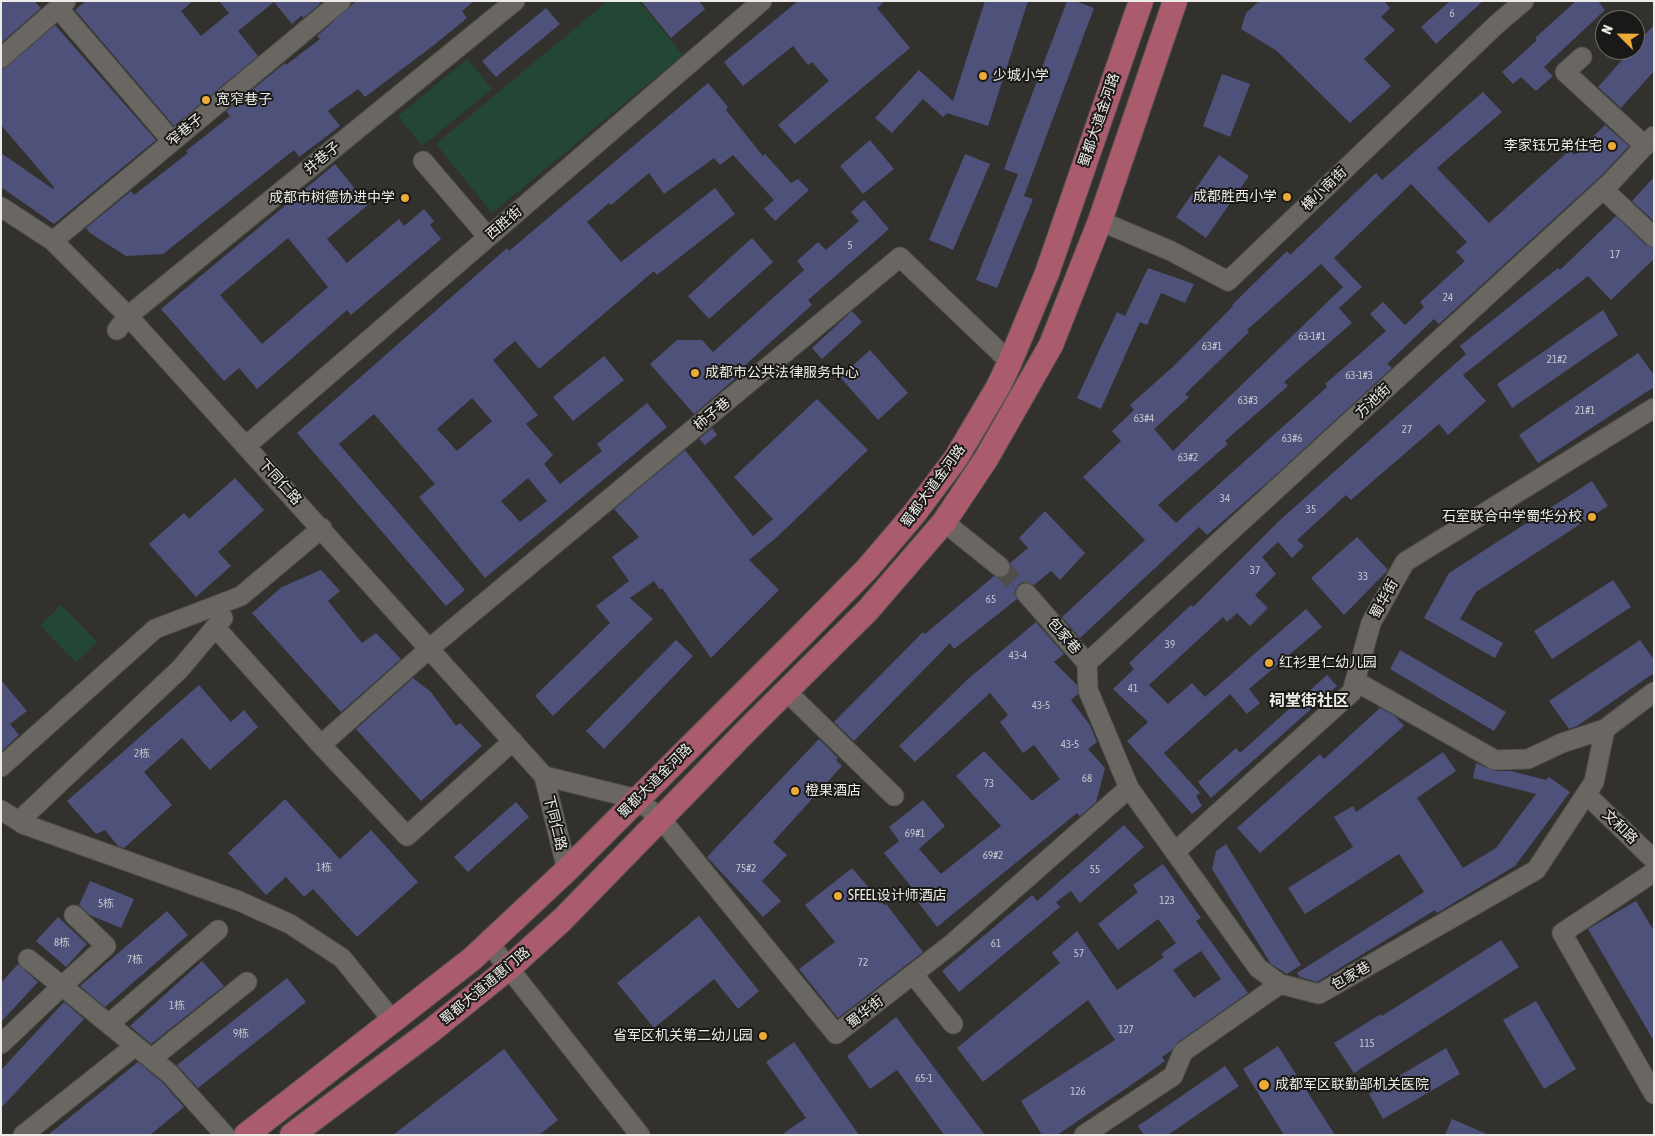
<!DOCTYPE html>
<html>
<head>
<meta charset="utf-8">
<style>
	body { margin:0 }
	#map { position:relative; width:1655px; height:1136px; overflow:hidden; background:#33312d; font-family:"Asap Condensed",sans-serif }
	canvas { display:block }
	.frame { position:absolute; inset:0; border:2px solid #ecebe8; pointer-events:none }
	.north { position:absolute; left:1595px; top:10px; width:50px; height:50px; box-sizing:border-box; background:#1a1917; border:1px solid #6e6d6b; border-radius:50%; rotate:293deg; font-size:14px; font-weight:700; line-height:20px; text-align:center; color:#ecebe8 }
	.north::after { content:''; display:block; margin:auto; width:18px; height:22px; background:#ebaa39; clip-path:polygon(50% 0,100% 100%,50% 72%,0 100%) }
</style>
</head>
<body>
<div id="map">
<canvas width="1655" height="1136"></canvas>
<div class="frame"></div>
<div class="north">N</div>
</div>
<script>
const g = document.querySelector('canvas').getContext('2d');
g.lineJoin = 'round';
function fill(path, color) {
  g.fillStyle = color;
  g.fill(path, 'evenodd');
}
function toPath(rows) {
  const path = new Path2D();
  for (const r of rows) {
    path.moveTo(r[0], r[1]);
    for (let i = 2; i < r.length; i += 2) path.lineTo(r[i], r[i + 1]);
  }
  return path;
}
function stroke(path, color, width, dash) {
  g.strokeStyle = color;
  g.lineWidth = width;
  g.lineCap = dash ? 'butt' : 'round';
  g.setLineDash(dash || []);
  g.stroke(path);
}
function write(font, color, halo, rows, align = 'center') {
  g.font = font + ' "Asap Condensed","Noto Sans SC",sans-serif';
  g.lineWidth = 4;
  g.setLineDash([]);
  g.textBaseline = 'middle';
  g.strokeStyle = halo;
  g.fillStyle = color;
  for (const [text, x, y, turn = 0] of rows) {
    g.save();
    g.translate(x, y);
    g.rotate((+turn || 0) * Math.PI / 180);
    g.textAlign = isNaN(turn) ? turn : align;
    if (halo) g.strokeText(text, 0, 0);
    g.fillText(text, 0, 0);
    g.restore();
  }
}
fill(toPath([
	[608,1,639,1,683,55,492,213,436,144],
	[467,59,492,89,422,146,398,116],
	[61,605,97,642,76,663,40,625]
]), '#244635');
fill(toPath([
	[1,1,34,1,41,8,1,43],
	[86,1,193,1,181,11,201,36,229,13,219,1,319,1,320,4,303,18,302,15,292,24,274,2,238,31,258,56,174,126,75,10],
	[356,1,474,1,462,11,467,18,434,45,365,97,358,89,328,111,340,126,299,157,294,150,163,254,126,256,90,233,86,228,131,191,134,195,188,153,186,151,230,116,226,111,285,63,286,65,320,39,317,36],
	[641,1,699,1,705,9,671,38],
	[798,1,885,1,877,8,910,48,795,144,778,125,829,81,812,62,808,65,793,46,743,86,724,62],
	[985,1,1028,1,988,126,947,113,943,117,923,99,892,133,875,118,919,70,953,101],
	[1067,1,1075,1,1094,8,1024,196,1033,199,997,288,976,280,1018,174,1004,169],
	[1259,1,1384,1,1390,8,1381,17,1395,30,1364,59,1391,86,1350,123,1277,51,1241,29,1246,13],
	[1450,1,1483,1,1436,44,1421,27],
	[1576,1,1598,1,1605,10,1544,67,1553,76,1536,91,1521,77,1513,84,1502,72,1537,40,1535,38],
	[546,8,560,24,496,77,482,61],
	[55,25,156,140,54,224,1,187,1,153,53,189,54,187,1,125,1,69,8,66],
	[1654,25,1654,71,1621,108,1598,87,1631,50,1635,50,1635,46],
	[1222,74,1250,84,1230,137,1203,126],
	[708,83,728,107,726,110,763,156,765,154,791,183,798,179,809,190,775,221,764,209,774,200,733,155,720,165,714,158,664,194,649,173,611,205,609,203,587,222,621,262,715,188,735,214,657,275,654,271,539,369,515,341,493,360,538,415,526,424,553,455,544,464,560,484,602,451,597,444,647,403,667,427,485,578,419,497,435,484,374,414,339,444,465,590,446,606,297,433,507,248,509,251],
	[472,398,492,421,457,451,437,429],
	[528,478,547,501,520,522,501,501],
	[1483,92,1502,112,1437,168,1489,223,1570,150,1574,155,1605,125,1629,146,1603,174,1439,324,1434,319,1387,364,1392,368,1269,481,1207,535,1199,527,1080,638,1062,617,1145,540,1083,477,1121,441,1112,431,1134,410,1130,405,1176,364,1233,306,1232,305,1287,251,1290,255,1376,173,1382,180],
	[1411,184,1467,242,1456,252,1465,261,1420,302,1424,307,1405,325,1383,302,1370,314,1386,331,1325,384,1327,387,1176,523,1158,505,1228,444,1225,441,1288,386,1284,382,1352,323,1339,308,1362,287,1334,258],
	[1321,264,1343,287,1173,451,1154,429,1189,397,1185,394,1249,332,1247,330],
	[870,140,894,169,863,194,840,166],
	[965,154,990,164,953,250,929,240],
	[1219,155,1249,176,1206,238,1176,217],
	[335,164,368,205,327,239,347,263,399,219,404,226,424,209,434,221,430,225,441,239,351,315,347,310,257,389,239,368,224,381,161,309],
	[288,238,328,287,262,344,220,295],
	[1654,177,1654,221,1632,201],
	[864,200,889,229,808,300,812,305,734,375,736,378,694,414,650,364,677,340,702,340,713,352,804,270,797,261,818,242,826,250,859,221,851,212],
	[1616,216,1646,245,1654,248,1654,259,1611,300,1588,276,1463,375,1486,401,1448,435,1439,424,1351,500,1346,495,1297,540,1304,546,1292,558,1278,542,1262,557,1276,574,1255,595,1268,608,1250,626,1237,613,1227,622,1223,617,1149,685,1168,704,1192,683,1205,697,1306,609,1322,627,1249,689,1260,703,1247,714,1230,694,1164,753,1200,793,1196,796,1202,806,1192,814,1127,741,1148,722,1113,689,1134,669,1129,663,1191,605,1193,607,1279,521,1466,354,1460,346,1558,268,1560,270],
	[752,238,773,262,709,319,688,296],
	[1148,268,1194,284,1185,303,1161,293,1147,325,1140,322,1101,409,1077,398,1117,312,1125,316],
	[1603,310,1618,335,1512,408,1497,384],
	[852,311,862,322,822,359,812,348],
	[870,350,908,393,878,420,840,377],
	[1638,353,1654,375,1654,387,1538,463,1519,435],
	[604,356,624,380,573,421,553,397],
	[817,399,868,450,777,537,749,560,779,590,711,658,662,588,660,590,654,581,630,598,653,619,553,716,535,696,610,623,596,606,629,581,612,557,639,537,614,509,685,450,753,536,773,519,734,477],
	[712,428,717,435,705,445,699,439],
	[235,478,264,510,218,552,231,566,196,597,149,544,184,513,189,519],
	[1592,481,1608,506,1476,592,1460,619,1503,643,1495,658,1424,618,1449,573],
	[1045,511,1085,553,1060,580,1051,571,1034,585,1024,582,1019,584,1015,590,1017,599,954,649,950,643,854,741,834,722,923,632,925,634,994,576,1004,578,1008,574,1010,563,1028,548,1019,538],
	[1357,537,1388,570,1344,615,1311,578],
	[321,570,340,591,328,601,362,643,376,633,401,659,341,712,252,613,282,587],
	[1613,580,1631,607,1552,659,1534,631],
	[1036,622,1064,654,1054,662,1077,685,1078,694,1071,700,1090,725,1097,742,1088,749,1105,768,1096,802,1080,816,1077,813,937,927,914,897,917,894,884,853,899,841,889,827,923,800,945,826,919,849,941,874,1001,826,956,776,984,751,1032,801,1060,779,1034,745,1023,753,1000,722,1008,715,990,693,915,762,899,746,968,679],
	[676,640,693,656,604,749,586,731],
	[1640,640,1654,660,1654,673,1577,726,1569,729,1549,701],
	[1400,650,1506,712,1494,731,1390,669],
	[1327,675,1337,686,1211,798,1198,782,1236,748,1240,753],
	[413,678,431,692,456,726,460,723,482,746,421,801,356,729],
	[1,680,27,711,10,724,19,735,1,752],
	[199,685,231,722,244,710,258,727,210,770,182,738,144,772,172,805,124,848,118,846,105,830,96,834,67,801],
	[1380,708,1395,716,1404,726,1260,853,1237,828,1320,754,1324,759],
	[819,739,838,758,836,760,842,766,773,842,787,855,762,881,781,901,763,917,707,857],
	[1443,752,1456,771,1417,798,1463,868,1496,848,1536,794,1473,778,1476,763,1495,771,1511,771,1546,780,1549,777,1570,792,1515,866,1437,913,1435,910,1317,982,1300,977,1297,973,1424,892,1399,854,1305,914,1288,888,1353,847,1334,817,1353,806,1356,812],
	[285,799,340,859,371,830,418,882,357,937,313,889,304,897,286,877,266,895,228,853],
	[516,802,529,817,468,872,454,857],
	[1124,825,1144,847,1080,903,1071,891,1056,902,1060,907,959,992,942,971,1032,895,1037,901],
	[1226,844,1301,965,1287,974,1271,964,1212,869,1216,851],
	[1163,864,1201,918,1196,921,1248,993,1177,1043,1172,1050,1162,1057,1165,1061,1134,1083,1057,1135,1042,1135,1021,1101,1115,1040,1088,1000,983,1082,957,1048,1060,963,1052,953,1077,931,1117,990,1164,957,1161,954,1176,943,1158,919,1118,950,1098,924,1138,892,1133,885],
	[1201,951,1221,979,1194,998,1173,970],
	[852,868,884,905,886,904,923,952,838,1018,799,969,835,942,805,905],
	[90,881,134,899,121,928,90,915,79,905],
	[1636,901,1654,931,1654,1041,1588,929],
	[167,911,188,935,105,1007,80,986],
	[699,916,759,991,738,1009,714,979,654,1028,617,983],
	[58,917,87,944,66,967,36,941],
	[1501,940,1519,967,1354,1073,1334,1043,1381,1014,1382,1016],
	[202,961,224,986,151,1044,130,1026],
	[18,964,38,982,1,1022,1,983],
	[287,978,306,1002,198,1088,177,1065],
	[1536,1001,1576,1069,1544,1089,1503,1020],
	[64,1002,84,1019,1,1108,1,1070],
	[896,1017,985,1135,944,1135,897,1070,870,1089,847,1056],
	[794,1042,859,1135,781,1135,806,1118,766,1062],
	[1278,1046,1335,1135,1284,1135,1243,1069],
	[1446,1048,1460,1074,1383,1119,1369,1094],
	[504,1049,558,1120,539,1135,393,1135],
	[138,1062,162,1082,184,1107,150,1135,48,1135],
	[1225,1066,1239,1086,1168,1135,1144,1135,1138,1126],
	[1452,1119,1489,1135,1445,1135]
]), '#4e517a');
stroke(toPath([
	[1000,567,1026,593]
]), '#4f4d49', 19, [19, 9]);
const minor = toPath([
	[58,8,172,141],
	[1582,57,1565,72,1645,146],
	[1,58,66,1],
	[423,161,488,237],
	[1603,189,1654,237],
	[1,207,53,241,128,316,544,776,567,870],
	[1100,221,1171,251,1228,281,1497,24,1524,1],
	[53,241,341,1],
	[117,330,128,316,515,1],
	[247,445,762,1],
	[944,522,1000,567],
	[1026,593,1087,663,1088,690,1129,788,1258,968,1280,984,1319,994,1536,870,1594,782,1605,729,1654,692],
	[215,627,321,745,430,648,900,257,1010,362],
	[1087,663,1611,182,1654,136],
	[1355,681,1495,760,1528,759,1562,743,1605,729],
	[786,691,894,796],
	[321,745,407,836,513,741],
	[1,767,155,629,241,596,322,528],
	[544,776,637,799,661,819,836,1034,953,943,1129,788],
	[1586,794,1654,860],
	[1,810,23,824,239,901,290,924,342,958,393,1021],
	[19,821,180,669,223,618],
	[1176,851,1352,692,1371,623,1405,562,1654,408],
	[1654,872,1562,933,1654,1094],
	[489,943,640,1135],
	[28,959,62,986,106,946,74,915],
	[913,974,953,1024],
	[109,1024,218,930],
	[1,1044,62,986,170,1074,225,1135],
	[151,1059,247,982],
	[23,1135,135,1046],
	[1084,1135,1173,1076,1183,1052,1280,984]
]);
const major = toPath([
	[246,1135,472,959,567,870,805,632,867,569,914,514,956,458,998,387,1010,362,1047,273,1141,1],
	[292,1135,432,1030,510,967,562,920,749,728,868,610,944,522,986,459,1051,345,1100,221,1175,1]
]);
stroke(minor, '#51504c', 21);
stroke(major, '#51504c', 26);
stroke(minor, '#6a6762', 19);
stroke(major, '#aa5c6d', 24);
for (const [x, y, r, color] of [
	[983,76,5,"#ebaa39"],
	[206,100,5,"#ebaa39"],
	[1612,146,5,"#ebaa39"],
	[1287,197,5,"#ebaa39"],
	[405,198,5,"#ebaa39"],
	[695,373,5,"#ebaa39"],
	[1592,517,5,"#ebaa39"],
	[1269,663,5,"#ebaa39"],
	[795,791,5,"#ebaa39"],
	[838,896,5,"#ebaa39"],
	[763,1036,5,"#ebaa39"],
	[1264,1085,6,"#ebaa39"]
]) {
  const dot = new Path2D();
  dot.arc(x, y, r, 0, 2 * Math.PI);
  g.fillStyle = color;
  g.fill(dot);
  stroke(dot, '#1a1917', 2);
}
write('11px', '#c4c4cc', null, [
	["6",1452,14],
	["5",850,246],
	["17",1615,255],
	["24",1448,298],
	["63-1#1",1312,337],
	["63#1",1212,347],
	["21#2",1557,360],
	["63-1#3",1359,376],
	["63#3",1248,401],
	["21#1",1585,411],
	["63#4",1144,419],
	["27",1407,430],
	["63#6",1292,439],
	["63#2",1188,458],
	["34",1225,499],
	["35",1311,510],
	["37",1255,571],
	["33",1363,577],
	["65",991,600],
	["39",1170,645],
	["43-4",1018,656],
	["41",1133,689],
	["43-5",1041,706],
	["43-5",1070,745],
	["2栋",142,754],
	["68",1087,779],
	["73",989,784],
	["69#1",915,834],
	["69#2",993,856],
	["1栋",324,868],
	["75#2",746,869],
	["55",1095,870],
	["123",1167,901],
	["5栋",106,904],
	["8栋",62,943],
	["61",996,944],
	["57",1079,954],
	["7栋",135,960],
	["72",863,963],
	["1栋",177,1006],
	["127",1126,1030],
	["9栋",241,1034],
	["115",1367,1044],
	["65-1",924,1079],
	["126",1078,1092]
]);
write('14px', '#ecebe8', '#1a1917', [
	["少城小学",993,76],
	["宽窄巷子",216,100],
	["李家钰兄弟住宅",1602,146,"right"],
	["成都胜西小学",1277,197,"right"],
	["成都市树德协进中学",395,198,"right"],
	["成都市公共法律服务中心",705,373],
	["石室联合中学蜀华分校",1582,517,"right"],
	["红衫里仁幼儿园",1279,663],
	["橙果酒店",805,791],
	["SFEEL设计师酒店",848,896],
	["省军区机关第二幼儿园",753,1036,"right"],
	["成都军区联勤部机关医院",1275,1085]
], 'left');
write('14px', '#ecebe8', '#1a1917', [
	["蜀都大道金河路",1099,120,-71],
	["窄巷子",185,130,-40],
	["井巷子",322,158,-39],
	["横小南街",1324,189,-44],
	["西胜街",504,223,-41],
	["方池街",1373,401,-43],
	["柿子巷",712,414,-40],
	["下同仁路",280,482,48],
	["蜀都大道金河路",933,486,-54],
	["蜀华街",1384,599,-61],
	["包家巷",1064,636,49],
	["蜀都大道金河路",655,781,-45],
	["下同仁路",555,823,76],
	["文和路",1620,827,44],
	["包家巷",1351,976,-30],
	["蜀都大道通惠门路",485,986,-40],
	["蜀华街",865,1012,-38]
]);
write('bold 16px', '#ecebe8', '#1a1917', [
	["祠堂街社区",1309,701]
]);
</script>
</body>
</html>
